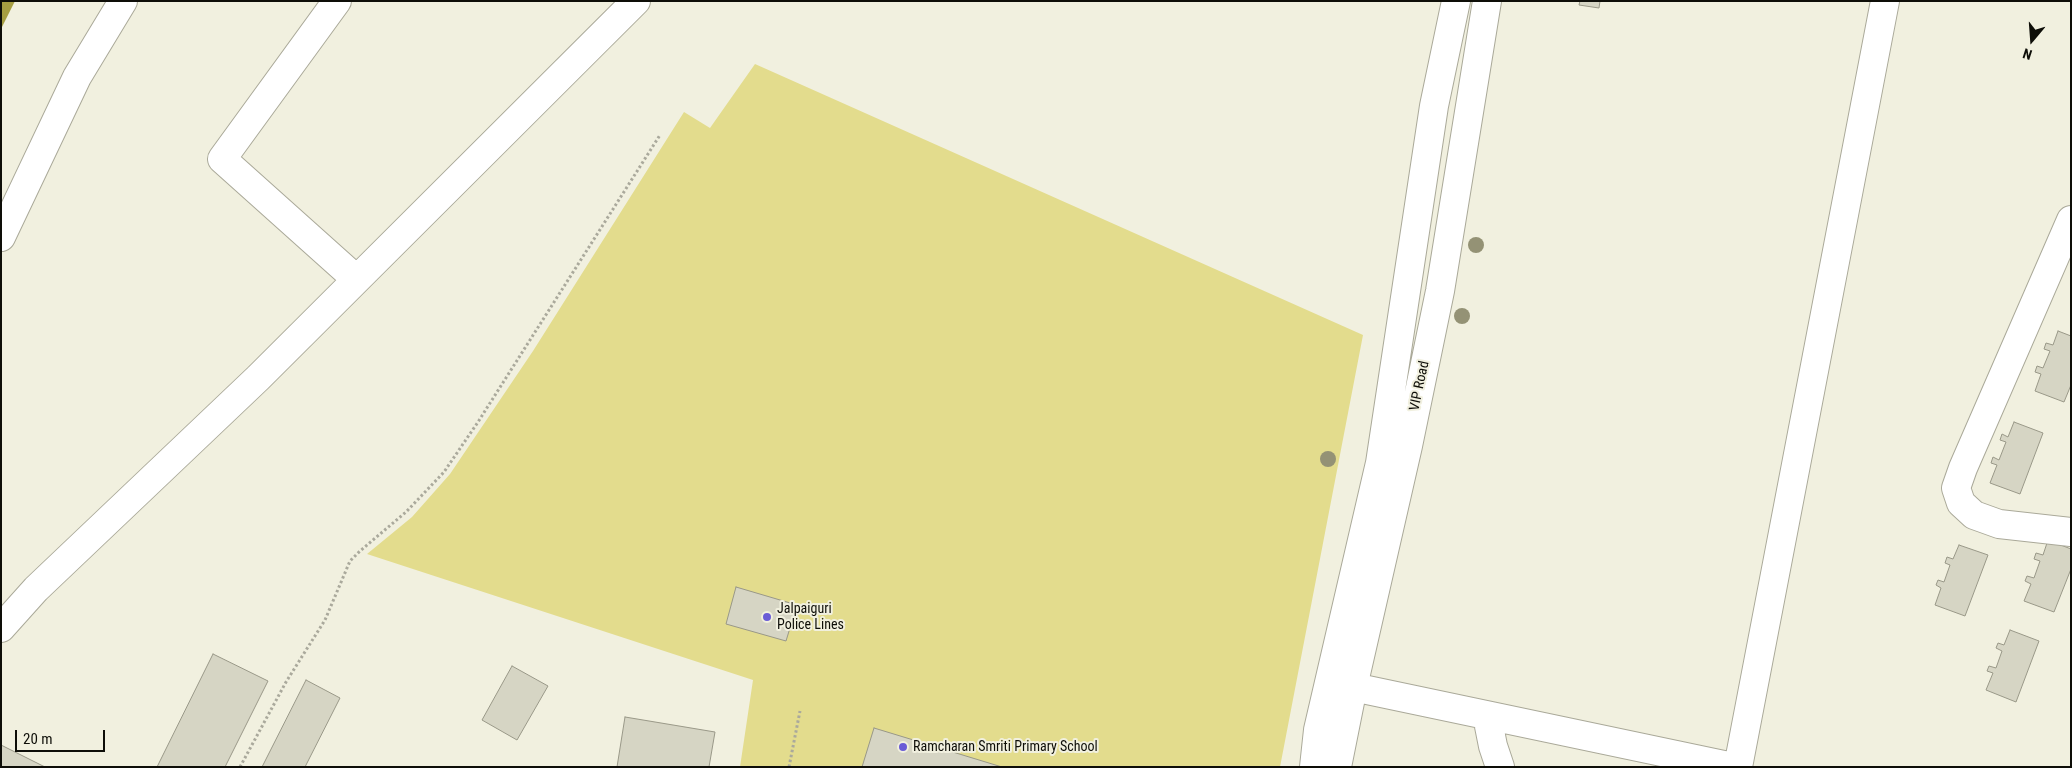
<!DOCTYPE html>
<html>
<head>
<meta charset="utf-8">
<style>
	body { margin:0 }
	#map { position:relative; width:2072px; height:768px; overflow:hidden; background:#f1f0df; font-family:"Roboto Condensed",sans-serif }
	canvas { display:block }
	.frame { position:absolute; inset:0; border:2px solid #0e0e08; pointer-events:none }
	.north { position:absolute; left:2007px; top:15px; width:50px; height:50px; -webkit-text-stroke:4px #f1f0df; paint-order:stroke; rotate:198deg; font-size:14px; font-weight:700; line-height:20px; text-align:center; color:#0e0e08 }
	.north::after { content:''; display:block; margin:auto; width:18px; height:22px; background:#0e0e08; clip-path:polygon(50% 0,100% 100%,50% 72%,0 100%) }
	.scale { position:absolute; left:15px; top:730px; width:90px; height:22px; box-sizing:border-box; border:2px solid #0e0e08; border-top:0; padding-left:6px; font-size:15px; line-height:18px; white-space:nowrap; color:#0e0e08; -webkit-text-stroke:4px #f1f0df; paint-order:stroke }
</style>
</head>
<body>
<div id="map">
<canvas width="2072" height="768"></canvas>
<div class="frame"></div>
<div class="north">N</div>
<div class="scale">20 m</div>
</div>
<script>
const g = document.querySelector('canvas').getContext('2d');
g.lineJoin = 'round';
function fill(path, color) {
  g.fillStyle = color;
  g.fill(path, 'evenodd');
}
function toPath(rows) {
  const path = new Path2D();
  for (const r of rows) {
    path.moveTo(r[0], r[1]);
    for (let i = 2; i < r.length; i += 2) path.lineTo(r[i], r[i + 1]);
  }
  return path;
}
function stroke(path, color, width, dash) {
  g.strokeStyle = color;
  g.lineWidth = width;
  g.lineCap = dash ? 'butt' : 'round';
  g.setLineDash(dash || []);
  g.stroke(path);
}
function write(font, color, halo, rows, align = 'center') {
  g.font = font + ' "Roboto Condensed",sans-serif';
  g.lineWidth = 4;
  g.setLineDash([]);
  g.textBaseline = 'middle';
  g.strokeStyle = halo;
  g.fillStyle = color;
  for (const [text, x, y, turn = 0] of rows) {
    g.save();
    g.translate(x, y);
    g.rotate((+turn || 0) * Math.PI / 180);
    g.textAlign = isNaN(turn) ? turn : align;
    if (halo) g.strokeText(text, 0, 0);
    g.fillText(text, 0, 0);
    g.restore();
  }
}
fill(toPath([
	[755,64,1363,335,1280,767,740,767,753,680,367,554,412,517,450,474,533,351,684,112,710,128]
]), '#e3dc8d');
fill(toPath([
	[1,1,15,1,1,29]
]), '#a69e42');
const building = toPath([
	[1580,1,1600,1,1599,8,1579,5,1580,1],
	[2058,331,2071,336,2071,385,2064,402,2035,391,2041,374,2035,372,2037,366,2043,368,2050,351,2044,349,2046,343,2053,345,2058,331],
	[2014,422,2043,433,2020,494,1990,483,1997,465,1991,463,1993,457,1999,460,2006,442,2000,440,2002,434,2008,437,2014,422],
	[2048,540,2071,549,2071,569,2054,612,2024,601,2031,584,2025,581,2027,576,2034,578,2040,561,2034,559,2036,553,2043,555,2048,540],
	[1959,545,1988,555,1965,616,1935,605,1941,588,1936,585,1938,580,1944,582,1950,565,1945,563,1947,557,1953,559,1959,545],
	[736,587,797,605,786,641,726,624,736,587],
	[2010,630,2039,641,2016,702,1986,690,1993,673,1987,671,1989,666,1996,668,2002,651,1996,648,1998,643,2004,645,2010,630],
	[213,654,268,681,225,767,157,767,213,654],
	[512,666,548,686,517,740,482,720,512,666],
	[306,680,340,698,305,767,262,767,306,680],
	[625,717,715,732,709,767,617,767,625,717],
	[874,728,1002,767,862,767,874,728],
	[1,745,45,767,1,767,1,745]
]);
fill(building, '#d6d5c4');
stroke(building, '#999888', 1);
const street = toPath([
	[337,1,222,159,356,279],
	[2071,220,1963,468,1956,488,1961,503,1974,515,1999,524,2071,532],
	[1,237,77,77,123,1],
	[1,628,36,589,258,378,636,1],
	[1353,687,1733,767],
	[1487,716,1493,746,1500,767],
	[1738,767,1885,1]
]);
const secondary = toPath([
	[1314,767,1318,730,1380,463,1434,106,1456,1],
	[1337,767,1353,687,1408,446,1440,291,1487,1]
]);
stroke(street, '#aaa999', 30);
stroke(secondary, '#aaa999', 30);
stroke(toPath([
	[240,767,286,682,325,620,350,561,360,551,406,512,444,472,478,422,660,135],
	[789,767,800,711]
]), '#aaa99c', 3, [2.5, 2.5]);
stroke(street, '#fff', 28);
stroke(secondary, '#fff', 28);
g.fillStyle = '#949275';
for (const [x, y] of [
	[1476,245],
	[1462,316],
	[1328,459]
]) {
  g.beginPath();
  g.arc(x, y, 8, 0, 2 * Math.PI);
  g.fill();
}
for (const [x, y, r, color] of [
	[767,617,5,"#6a5cd6"],
	[903,747,5,"#6a5cd6"]
]) {
  const dot = new Path2D();
  dot.arc(x, y, r, 0, 2 * Math.PI);
  g.fillStyle = color;
  g.fill(dot);
  stroke(dot, '#f1f0df', 2);
}
write('14px', '#0e0e08', '#f1f0df', [
	["VIP Road",1420,386,-78]
]);
write('14px', '#0e0e08', '#f1f0df', [
	["Jalpaiguri",777,609],
	["Police Lines",777,625],
	["Ramcharan Smriti Primary School",913,747]
], 'left');
</script>
</body>
</html>
